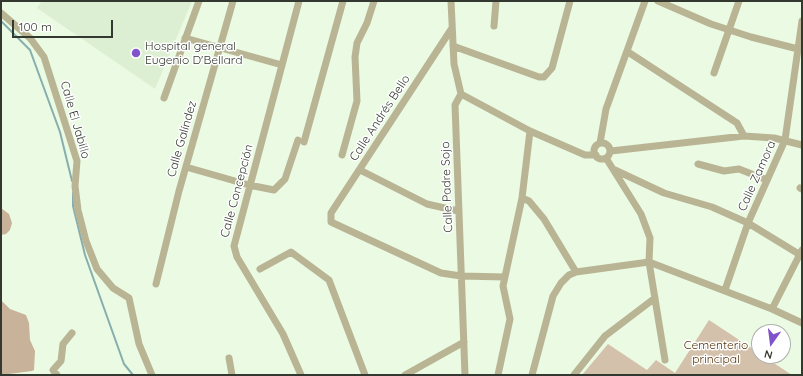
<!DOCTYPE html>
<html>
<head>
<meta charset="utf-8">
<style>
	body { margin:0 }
	#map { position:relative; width:803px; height:376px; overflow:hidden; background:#ebfae2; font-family:Quicksand,sans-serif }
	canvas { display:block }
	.frame { position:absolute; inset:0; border:2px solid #333930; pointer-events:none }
	.north { position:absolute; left:751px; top:324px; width:40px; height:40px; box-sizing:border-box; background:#fff; border:1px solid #adb0ac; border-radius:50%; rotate:194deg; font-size:11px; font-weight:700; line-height:16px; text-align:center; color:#333930 }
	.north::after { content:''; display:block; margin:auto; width:14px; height:18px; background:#8053cc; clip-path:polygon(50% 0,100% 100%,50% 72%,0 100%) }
	.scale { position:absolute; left:12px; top:20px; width:101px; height:18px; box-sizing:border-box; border:2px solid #333930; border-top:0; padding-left:5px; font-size:12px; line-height:14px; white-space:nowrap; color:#333930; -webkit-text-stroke:3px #fff; paint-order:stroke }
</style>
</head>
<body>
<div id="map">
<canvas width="803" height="376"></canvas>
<div class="frame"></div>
<div class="north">N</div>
<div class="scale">100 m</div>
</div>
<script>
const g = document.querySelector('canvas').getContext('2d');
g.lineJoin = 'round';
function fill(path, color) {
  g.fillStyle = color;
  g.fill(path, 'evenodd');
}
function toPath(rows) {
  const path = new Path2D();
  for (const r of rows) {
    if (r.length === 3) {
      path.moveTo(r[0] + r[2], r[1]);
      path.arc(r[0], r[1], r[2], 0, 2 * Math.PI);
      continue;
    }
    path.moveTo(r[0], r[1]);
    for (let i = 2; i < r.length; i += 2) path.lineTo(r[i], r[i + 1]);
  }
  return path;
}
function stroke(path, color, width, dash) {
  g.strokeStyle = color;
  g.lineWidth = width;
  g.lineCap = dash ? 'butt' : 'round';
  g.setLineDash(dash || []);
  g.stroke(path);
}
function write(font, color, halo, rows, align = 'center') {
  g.font = font + ' Quicksand,sans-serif';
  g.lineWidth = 3;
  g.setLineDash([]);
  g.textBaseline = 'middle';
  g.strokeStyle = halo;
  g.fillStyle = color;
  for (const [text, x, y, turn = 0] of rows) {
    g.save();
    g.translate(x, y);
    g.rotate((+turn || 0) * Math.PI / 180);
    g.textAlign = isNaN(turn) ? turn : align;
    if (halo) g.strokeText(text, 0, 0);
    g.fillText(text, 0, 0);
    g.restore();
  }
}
fill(toPath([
	[42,1,192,1,155,89,37,8]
]), '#dcefd2');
fill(toPath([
	[709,320,759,353,759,356,763,356,792,375,582,375,608,344,647,370,656,360,675,373]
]), '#d4c1ac');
fill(toPath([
	[1,208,9,214,12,223,10,230,6,234,1,235],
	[1,300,10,309,26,315,29,323,30,340,35,351,34,370,32,371,1,375]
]), '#c8b299');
stroke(toPath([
	[1,21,30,50,60,132,72,181],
	[73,193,73,206,85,255,124,364,133,375]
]), '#86aeaf', 2);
stroke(toPath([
	[299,1,234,246,237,257,283,334,301,375],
	[451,1,454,64,461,94,455,105,465,375],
	[658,1,711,24,751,37,798,49],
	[1,13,30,38,44,57,77,161,75,186,78,210,86,241,97,269,113,288,129,298,139,344,152,375],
	[494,26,496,1],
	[452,28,331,213,331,222,441,273,461,276,505,277],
	[185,38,282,65],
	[453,46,539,77,544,77,552,68,570,1],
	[628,52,737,123,744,136],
	[714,73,739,1],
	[461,94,530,131,585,155,596,155],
	[164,98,199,1],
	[304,142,343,1],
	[602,151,8],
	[600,143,606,109,645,1],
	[611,151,744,136,774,138,802,145],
	[342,155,357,101,355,57,357,43,367,23,374,1],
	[606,158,641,214,650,238,649,262,665,360],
	[698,164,724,171,739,169,767,180],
	[186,167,249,185,274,190,285,179,298,140],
	[360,170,427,204,458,211],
	[615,170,664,193,712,207,748,223,802,256],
	[800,188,802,189],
	[522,198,529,201,544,219,576,272],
	[260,269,291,252,329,280,365,375],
	[156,284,179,191,233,1],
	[725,290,748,223,785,140,802,21],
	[772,309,802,250],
	[229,358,232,375],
	[57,375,53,370,61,361,63,344,72,333],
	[405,375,464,342],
	[498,375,510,319,503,286,522,198,530,131],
	[532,375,553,296,561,283,569,275,576,272,649,262,772,309,802,323],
	[574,375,605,336,655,298]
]), '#b9b594', 7);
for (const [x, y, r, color] of [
	[136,53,5,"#8053cc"]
]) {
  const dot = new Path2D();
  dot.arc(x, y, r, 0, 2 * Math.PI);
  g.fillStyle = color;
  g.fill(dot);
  stroke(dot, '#fff', 1.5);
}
write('12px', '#333930', '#fff', [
	["Hospital general",145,46],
	["Eugenio D'Bellard",145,60]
], 'left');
write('12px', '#333930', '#fff', [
	["Calle Andrés Bello",380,118,-57],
	["Calle El Jabillo",75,120,74],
	["Calle Galíndez",182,139,-74],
	["Calle Zamora",757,176,-66],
	["Calle Padre Sojo",447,187,-92],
	["Calle Concepción",237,191,-75]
]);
write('12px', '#543407', '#fff', [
	["Cementerio",716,345],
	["principal",716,359]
]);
</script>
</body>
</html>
